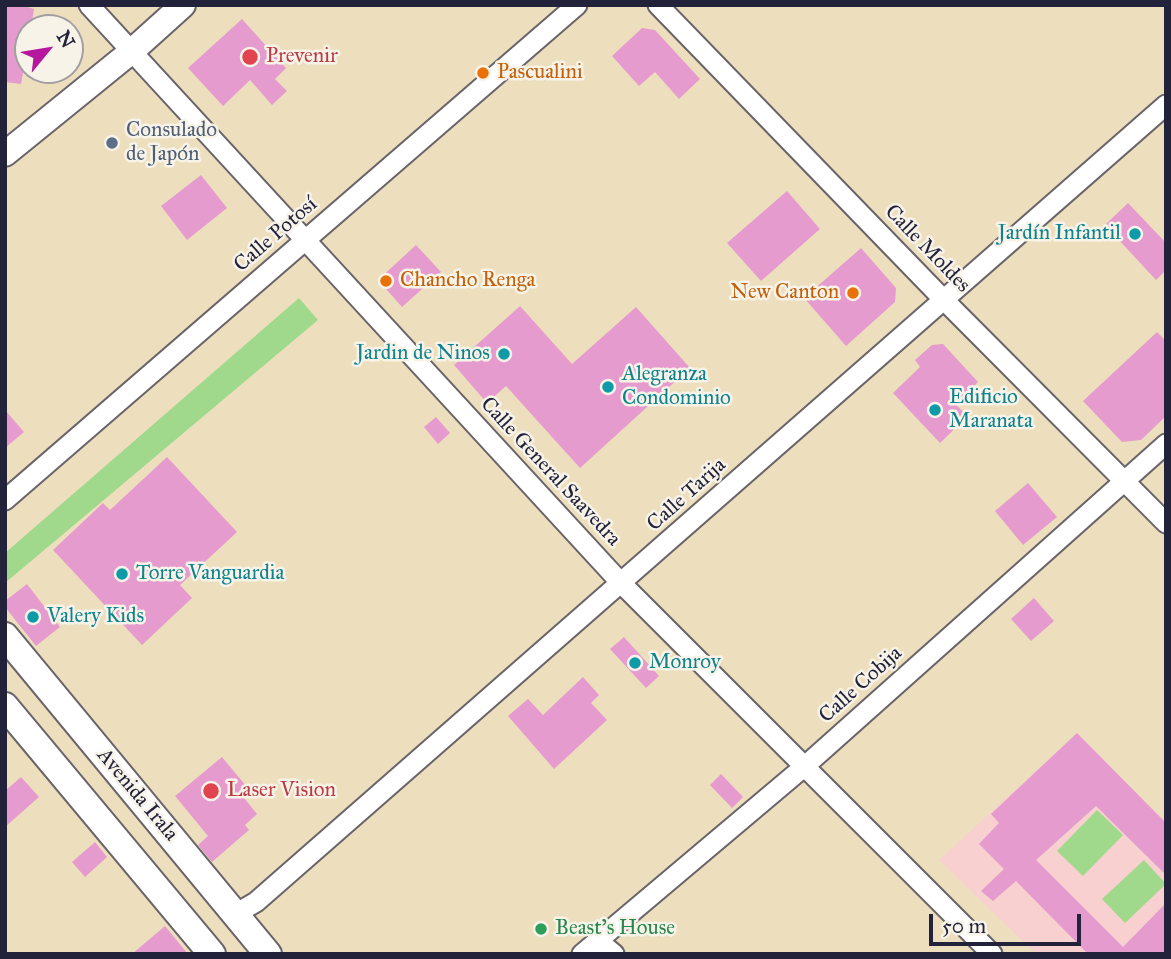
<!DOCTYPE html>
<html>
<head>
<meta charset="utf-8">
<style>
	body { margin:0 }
	#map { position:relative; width:1171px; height:959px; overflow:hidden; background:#eddfbe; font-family:"IM FELL Great Primer",serif }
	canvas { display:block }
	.frame { position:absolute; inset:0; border:7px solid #22223b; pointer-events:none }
	.north { position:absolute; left:14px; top:14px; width:70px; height:70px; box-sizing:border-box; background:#f7f3e8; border:2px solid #a29fa3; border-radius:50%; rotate:60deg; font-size:19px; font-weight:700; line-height:28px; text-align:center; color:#22223b }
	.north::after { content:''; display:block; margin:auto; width:24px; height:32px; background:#b5179e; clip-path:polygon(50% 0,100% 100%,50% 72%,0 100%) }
	.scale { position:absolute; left:929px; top:914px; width:152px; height:32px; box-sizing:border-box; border:4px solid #22223b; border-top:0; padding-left:9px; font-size:21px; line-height:24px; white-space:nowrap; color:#22223b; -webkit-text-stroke:5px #f7f3e8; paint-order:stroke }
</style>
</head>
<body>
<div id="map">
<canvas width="1171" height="959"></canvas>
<div class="frame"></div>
<div class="north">N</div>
<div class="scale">50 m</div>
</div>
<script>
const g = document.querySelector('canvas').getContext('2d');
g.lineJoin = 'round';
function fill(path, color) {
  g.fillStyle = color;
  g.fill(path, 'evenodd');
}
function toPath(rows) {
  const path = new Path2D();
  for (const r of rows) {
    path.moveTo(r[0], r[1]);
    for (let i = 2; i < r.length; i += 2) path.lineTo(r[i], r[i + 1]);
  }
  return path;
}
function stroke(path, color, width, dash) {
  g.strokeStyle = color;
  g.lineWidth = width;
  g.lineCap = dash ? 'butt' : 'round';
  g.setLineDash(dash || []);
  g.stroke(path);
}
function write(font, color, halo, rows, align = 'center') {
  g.font = font + ' "IM FELL Great Primer",serif';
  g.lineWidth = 5;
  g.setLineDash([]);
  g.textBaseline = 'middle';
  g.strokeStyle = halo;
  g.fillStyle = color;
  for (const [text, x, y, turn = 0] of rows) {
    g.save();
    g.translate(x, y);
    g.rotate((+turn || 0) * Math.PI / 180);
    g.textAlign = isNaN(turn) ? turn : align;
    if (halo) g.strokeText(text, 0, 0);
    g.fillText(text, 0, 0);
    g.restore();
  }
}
fill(toPath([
	[1077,733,1166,823,1166,954,1036,954,939,860]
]), '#f7d0cf');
fill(toPath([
	[299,298,318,320,5,583,5,553],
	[1097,810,1123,835,1083,876,1057,851],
	[1144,860,1166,884,1125,923,1102,899]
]), '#a0d98c');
fill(toPath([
	[5,5,21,5,34,9,31,28,28,28,28,62,25,62,21,84,5,82],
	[242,19,286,68,275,79,287,91,272,105,250,80,223,106,188,68],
	[642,28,655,30,700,79,679,99,655,72,639,86,612,56],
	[201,175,227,208,187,240,161,206],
	[787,191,820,229,761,281,727,243],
	[1128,203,1166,243,1166,270,1156,280,1105,225],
	[416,245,441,272,402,307,378,280],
	[861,248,896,288,895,302,846,346,804,298],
	[520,306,572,364,636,307,690,368,580,468,506,386,487,403,454,365],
	[1157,332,1166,341,1166,416,1141,440,1122,442,1083,401],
	[943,344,978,382,955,404,968,416,940,443,893,393,920,367,915,360,932,345],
	[5,410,24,432,5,448],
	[436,417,450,433,438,444,424,427],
	[167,457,237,532,180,585,192,598,142,645,53,550,103,503,110,510],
	[1028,483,1057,517,1023,545,995,511],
	[27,584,60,627,36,646,5,607,5,601],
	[1034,598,1054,621,1031,641,1011,619],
	[624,637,659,676,646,688,610,649],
	[583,677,599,695,591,703,607,720,554,769,508,716,528,699,543,715],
	[1077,733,1166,823,1166,875,1096,806,1036,860,1123,947,1166,903,1166,954,1088,954,1016,881,993,901,981,891,1004,869,979,844,999,823,991,814],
	[222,757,247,787,240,793,257,814,245,825,249,830,212,862,198,845,208,836,175,796],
	[721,774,743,797,732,808,710,785],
	[21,777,39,797,5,827,5,791],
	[95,842,107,857,85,877,72,862],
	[165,926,188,954,132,954]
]), '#e59bcd');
const minor = toPath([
	[89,5,621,583,992,954],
	[658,5,943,299,1166,523],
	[5,500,577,5],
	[233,911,244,909,256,902,1166,105],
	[597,940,614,954],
	[582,954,805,766,1166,444]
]);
const tertiary = toPath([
	[5,154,132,51,183,5]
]);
const secondary = toPath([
	[5,636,268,954],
	[5,706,212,954]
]);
stroke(minor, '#696469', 23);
stroke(tertiary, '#696469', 28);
stroke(secondary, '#696469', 30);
stroke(minor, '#fff', 19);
stroke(tertiary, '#fff', 24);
stroke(secondary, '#fff', 26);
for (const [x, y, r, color] of [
	[250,57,9,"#e0444e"],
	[483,73,7,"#e8710a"],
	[112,143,7,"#5c6f8a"],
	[1135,234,7,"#0f9aa8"],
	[386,281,7,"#e8710a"],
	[853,293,7,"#e8710a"],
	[504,354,7,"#0f9aa8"],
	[608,387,7,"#0f9aa8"],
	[935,410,7,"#0f9aa8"],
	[122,574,7,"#0f9aa8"],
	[33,617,7,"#0f9aa8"],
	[635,663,7,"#0f9aa8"],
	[211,791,9,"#e0444e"],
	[541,929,7,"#2e9e5b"]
]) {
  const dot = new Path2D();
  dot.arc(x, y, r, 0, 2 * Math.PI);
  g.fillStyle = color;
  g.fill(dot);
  stroke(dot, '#f7f3e8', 2.5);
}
write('21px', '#be3a42', '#f7f3e8', [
	["Prevenir",266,57],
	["Laser Vision",227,791]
], 'left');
write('21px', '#c56008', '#f7f3e8', [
	["Pascualini",497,73],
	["Chancho Renga",400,281],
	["New Canton",839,293,"right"]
], 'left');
write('21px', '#4e5e75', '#f7f3e8', [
	["Consulado",126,131],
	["de Japón",126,155]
], 'left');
write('21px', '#0d838f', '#f7f3e8', [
	["Jardín Infantil",1121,234,"right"],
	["Jardin de Ninos",490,354,"right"],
	["Alegranza",622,375],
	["Condominio",622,399],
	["Edificio",949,398],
	["Maranata",949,422],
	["Torre Vanguardia",136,574],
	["Valery Kids",47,617],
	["Monroy",649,663]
], 'left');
write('21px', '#22223b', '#f7f3e8', [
	["Calle Potosí",276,235,-41],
	["Calle Moldes",927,249,46],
	["Calle General Saavedra",550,472,47],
	["Calle Tarija",687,495,-42],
	["Calle Cobija",861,685,-42],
	["Avenida Irala",137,795,50]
]);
write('21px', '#27864d', '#f7f3e8', [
	["Beast's House",555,929]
], 'left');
</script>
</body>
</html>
